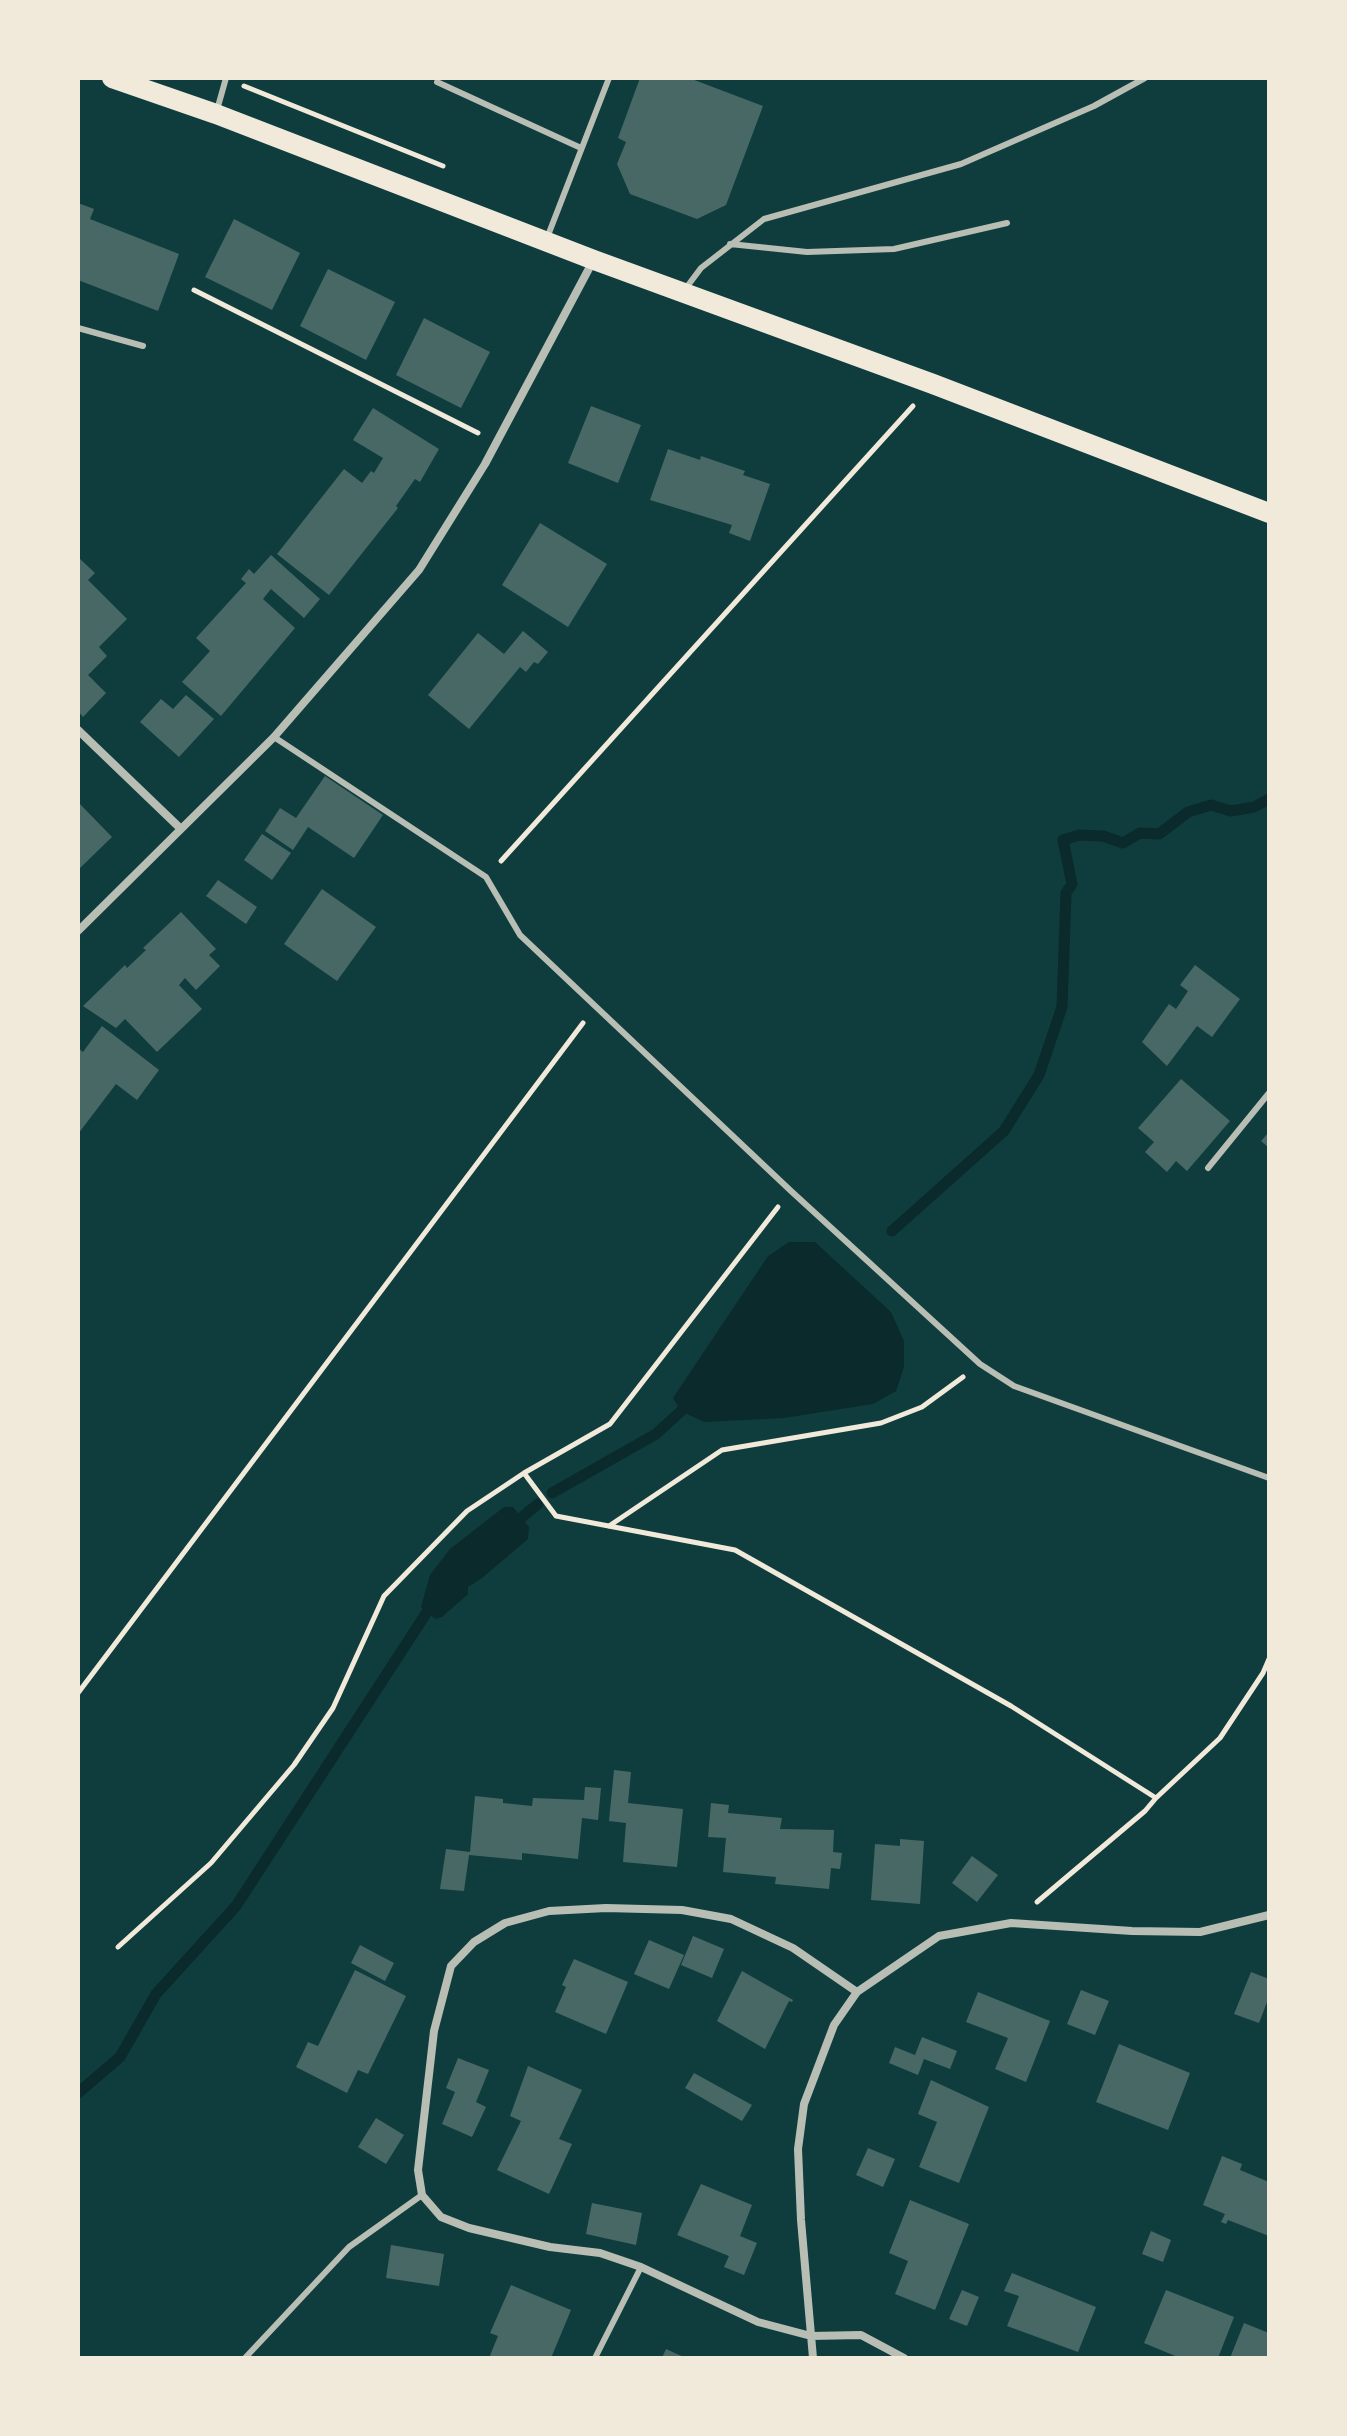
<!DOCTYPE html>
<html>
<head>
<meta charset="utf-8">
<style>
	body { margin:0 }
	#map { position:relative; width:1347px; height:2436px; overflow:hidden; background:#0f3d3e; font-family:"PT Sans Narrow",sans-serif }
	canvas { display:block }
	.frame { position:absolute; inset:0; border:80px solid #f1e9da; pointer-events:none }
</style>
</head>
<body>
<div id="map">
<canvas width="1347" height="2436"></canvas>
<div class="frame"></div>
</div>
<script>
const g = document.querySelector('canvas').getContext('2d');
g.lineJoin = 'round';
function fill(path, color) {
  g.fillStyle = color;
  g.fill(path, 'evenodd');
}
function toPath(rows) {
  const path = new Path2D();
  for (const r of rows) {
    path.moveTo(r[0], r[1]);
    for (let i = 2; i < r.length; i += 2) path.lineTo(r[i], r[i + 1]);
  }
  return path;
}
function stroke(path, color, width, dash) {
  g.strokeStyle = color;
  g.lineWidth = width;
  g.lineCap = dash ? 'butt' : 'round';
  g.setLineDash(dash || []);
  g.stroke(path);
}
fill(toPath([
	[789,1242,815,1242,891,1312,904,1341,904,1367,896,1391,873,1404,784,1418,704,1422,681,1411,673,1398,768,1256],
	[504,1507,513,1507,529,1527,528,1539,482,1578,468,1587,468,1594,442,1617,435,1619,421,1607,430,1575,450,1549]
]), '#0a2a2b');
stroke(toPath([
	[892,1231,1004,1131,1039,1075,1062,1007,1066,893,1072,884,1063,840,1079,835,1103,836,1123,843,1140,833,1159,834,1188,812,1211,805,1231,811,1254,807,1269,799],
	[552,1493,656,1434,691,1402],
	[510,1527,538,1504],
	[78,2093,120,2057,156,1994,236,1906,427,1612,437,1602]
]), '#0a2a2b', 11);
fill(toPath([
	[640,78,689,78,763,106,726,205,697,219,630,194,617,164,626,142,618,138],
	[78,203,94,209,90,219,179,254,158,311,78,280],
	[234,219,300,253,272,310,205,277],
	[328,269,395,302,366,360,300,326],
	[424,318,490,352,461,408,396,375],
	[591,406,641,425,618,483,568,463],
	[373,408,439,449,420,482,415,479,396,506,398,508,329,595,277,554,344,469,362,483,371,471,374,473,383,458,353,440],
	[668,449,700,460,701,456,745,471,743,475,770,484,750,541,729,533,732,525,650,500],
	[540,523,607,564,568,627,502,585],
	[271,555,320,599,304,618,271,589,263,599,295,628,221,716,182,682,210,651,196,638,246,583,241,579,249,569,254,574],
	[78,557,95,573,88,580,127,619,99,647,107,656,88,675,106,693,83,717,78,711],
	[523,631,548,652,538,664,534,662,526,672,520,667,469,729,428,695,478,633,504,654],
	[186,695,214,719,179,757,140,722,161,699,173,709],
	[325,776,383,815,354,858,308,827,293,850,265,831,280,808,296,818],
	[78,802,112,837,78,870],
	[262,834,291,853,272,880,244,860],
	[218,880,257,907,246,924,206,896],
	[322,889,376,927,337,981,284,944],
	[181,912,216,949,209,955,220,966,196,990,185,978,179,985,202,1009,157,1052,125,1019,116,1028,83,1006,125,965,127,968,146,950,143,948],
	[1195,965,1240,999,1212,1037,1197,1026,1167,1066,1142,1042,1169,1004,1176,1009,1188,991,1180,985],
	[102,1026,159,1070,137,1100,116,1084,78,1134,78,1048,83,1052],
	[1181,1079,1230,1121,1187,1171,1176,1161,1167,1172,1145,1152,1154,1142,1138,1128],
	[1269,1132,1269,1148,1261,1141],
	[614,1770,631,1772,628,1803,683,1809,677,1867,623,1862,626,1823,609,1821],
	[585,1787,601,1788,598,1820,582,1818,578,1859,522,1853,522,1860,469,1855,464,1891,440,1889,446,1849,470,1852,475,1796,503,1799,503,1803,532,1806,533,1798,584,1800],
	[711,1803,729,1805,728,1813,782,1818,780,1829,834,1830,833,1852,842,1853,840,1869,831,1868,829,1889,775,1884,776,1877,723,1872,726,1838,708,1837],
	[900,1839,924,1841,920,1904,871,1900,875,1844,900,1846],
	[972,1856,998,1875,977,1902,952,1883],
	[693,1936,724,1949,712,1978,681,1965],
	[649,1940,684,1955,669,1989,634,1974],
	[360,1945,394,1963,385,1981,351,1963],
	[574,1959,628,1982,606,2034,555,2012,566,1987,562,1985],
	[355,1970,406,1996,368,2074,358,2070,347,2093,296,2067,308,2042,318,2046],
	[742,1971,793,2000,792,2002,789,2001,765,2049,717,2021],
	[1251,1972,1269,1979,1269,1997,1259,2023,1234,2014],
	[1081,1990,1109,2001,1095,2035,1067,2024],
	[978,1992,1050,2021,1026,2082,995,2069,1008,2038,966,2022],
	[922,2037,957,2051,950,2069,924,2059,918,2075,889,2063,895,2047,915,2055],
	[1119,2044,1190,2073,1168,2130,1096,2102],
	[458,2058,489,2070,476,2102,486,2107,472,2137,442,2124,455,2092,446,2088],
	[528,2066,582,2090,559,2139,572,2144,549,2194,497,2170,521,2121,510,2116],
	[694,2073,752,2105,742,2121,685,2088],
	[931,2080,989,2107,959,2183,919,2167,937,2122,918,2114],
	[376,2118,404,2135,386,2164,358,2147],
	[868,2148,895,2159,883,2187,856,2175],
	[1222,2156,1242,2164,1240,2170,1269,2182,1269,2236,1228,2220,1226,2224,1221,2222,1225,2214,1203,2205],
	[701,2184,752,2205,740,2236,757,2243,744,2275,724,2267,729,2256,677,2235],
	[910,2200,969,2224,935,2310,895,2294,908,2261,889,2253],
	[592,2203,642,2213,636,2245,586,2234],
	[1151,2231,1171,2240,1163,2262,1142,2254],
	[391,2245,444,2254,439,2286,386,2278],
	[1012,2273,1096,2307,1078,2352,1007,2326,1019,2296,1004,2291],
	[511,2285,571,2310,551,2358,489,2358,498,2336,490,2333],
	[962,2290,979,2297,967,2326,949,2319],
	[1166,2290,1234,2317,1218,2358,1180,2358,1144,2343],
	[1244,2323,1269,2333,1269,2350,1266,2358,1230,2358],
	[666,2349,686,2358,662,2358]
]), '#486865');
stroke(toPath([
	[244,86,443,166],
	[194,290,478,433],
	[501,861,913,406],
	[524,1473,556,1516,735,1550,1011,1706,1156,1798],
	[609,1526,722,1450,881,1423,922,1407,963,1377],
	[78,1693,583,1023],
	[1037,1902,1145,1811,1156,1798,1220,1738,1263,1673,1269,1659],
	[118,1947,211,1863,294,1765,333,1708,384,1596,467,1511,524,1473,610,1424,778,1207]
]), '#f1e9da', 5);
stroke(toPath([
	[437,82,581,148],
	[217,110,226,78],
	[547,238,609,78],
	[730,244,807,252,894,249,1007,223],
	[686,288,701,268,764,219,961,164,1094,106,1145,78],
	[78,328,143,346],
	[274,737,486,877,520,935,791,1191,980,1364,1014,1386,1269,1478],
	[1208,1168,1269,1093],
	[245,2358,349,2247,422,2195],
	[595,2358,641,2267]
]), '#b8beb3', 6);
stroke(toPath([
	[78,730,181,829],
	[78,931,274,737,419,570,485,464,593,261],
	[857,1992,793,1948,731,1919,682,1910,606,1908,549,1911,505,1923,474,1942,451,1966,434,2031,418,2170,422,2195,441,2217,469,2228,550,2247,600,2253,641,2267,758,2322,811,2336,861,2335,904,2358],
	[813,2358,801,2220,798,2149,804,2104,834,2025,857,1992,939,1936,1011,1923,1132,1931,1200,1932,1269,1915]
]), '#b8beb3', 8);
stroke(toPath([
	[112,78,216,114,594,260,933,384,1269,513]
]), '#f1e9da', 20);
</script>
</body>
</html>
